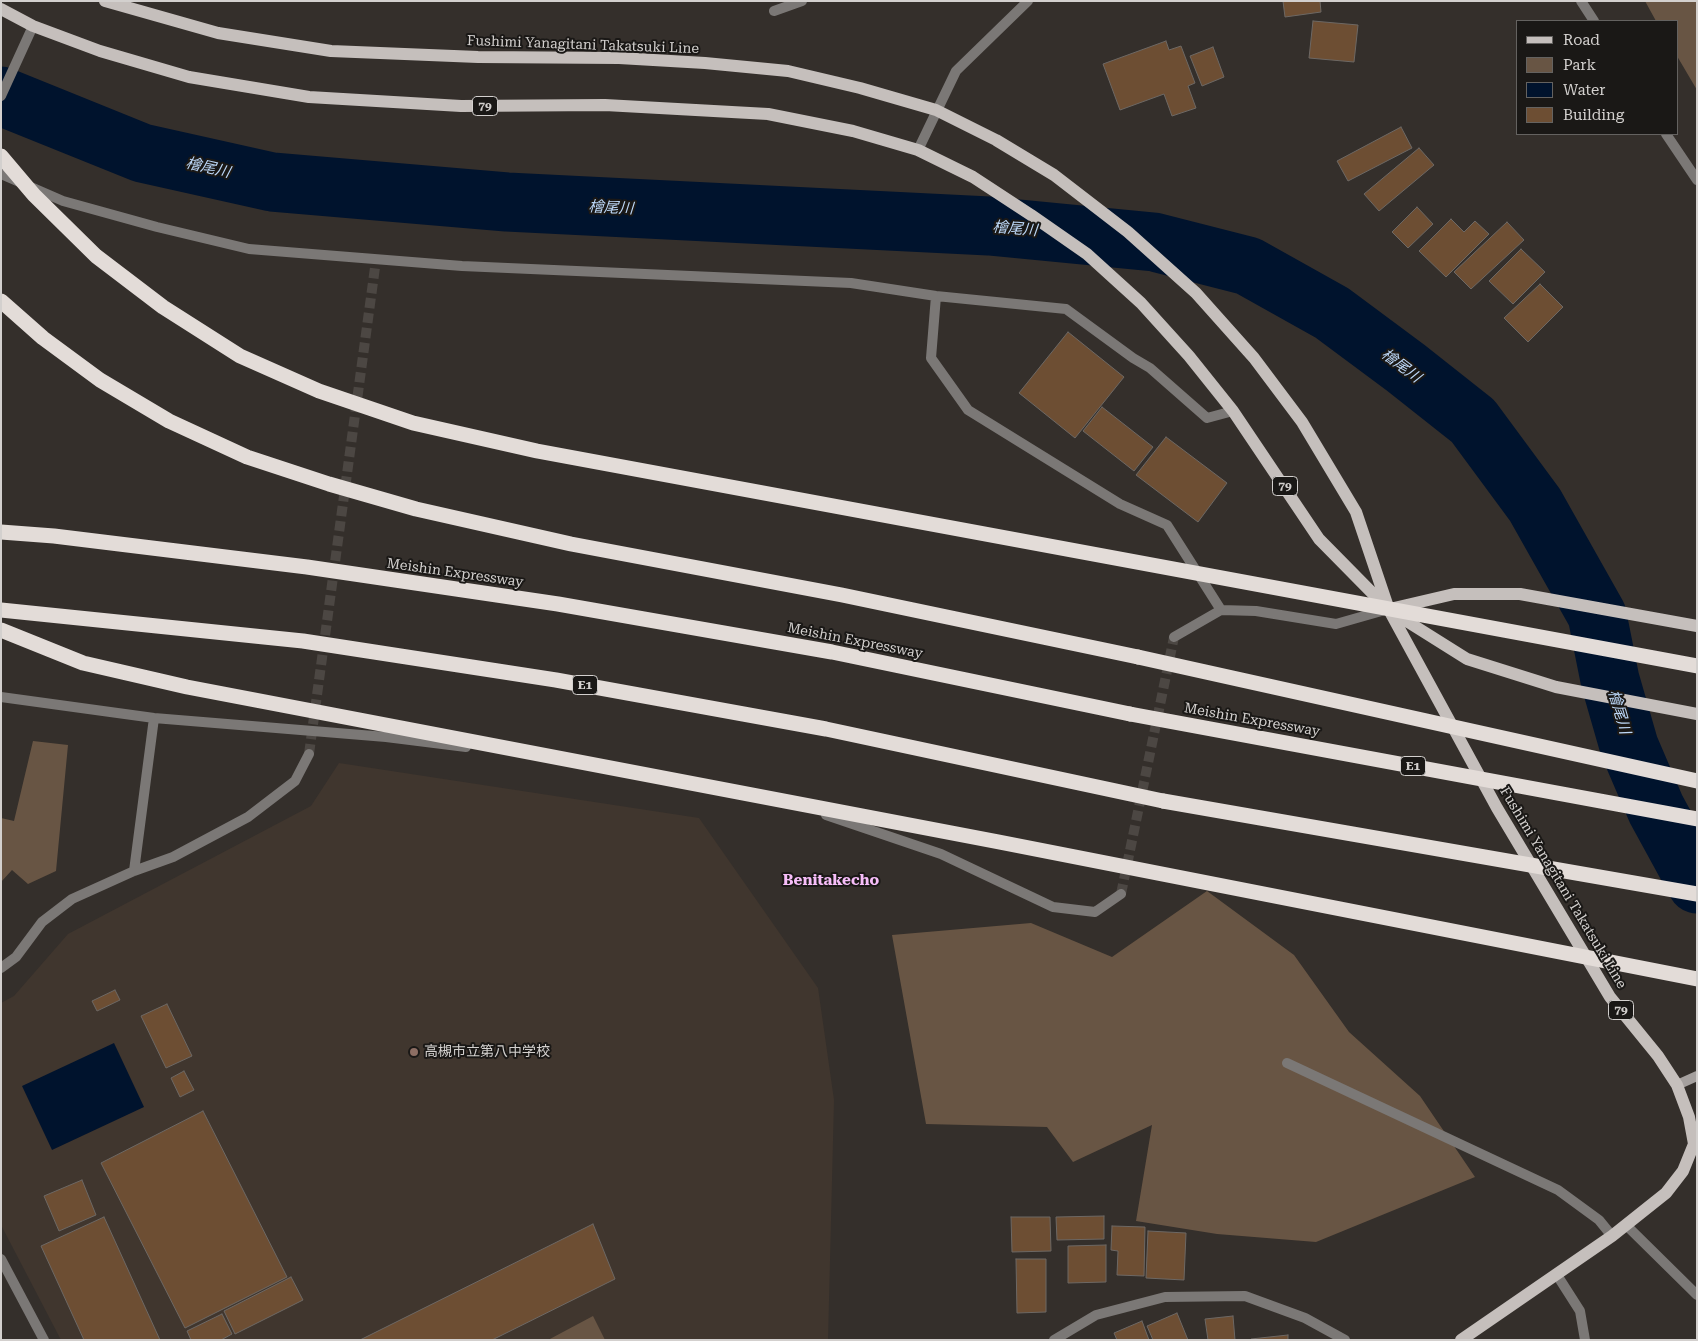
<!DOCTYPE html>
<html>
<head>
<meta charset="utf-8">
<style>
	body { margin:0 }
	#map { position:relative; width:1698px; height:1341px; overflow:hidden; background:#342f2b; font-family:"Roboto Serif",serif }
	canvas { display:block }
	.frame { position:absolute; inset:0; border:2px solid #d3d0ce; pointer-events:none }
	.legend { position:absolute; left:1516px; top:20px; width:162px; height:115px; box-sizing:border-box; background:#1a1816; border:1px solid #646260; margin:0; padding:6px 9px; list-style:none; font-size:15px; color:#d3d0ce }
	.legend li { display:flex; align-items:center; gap:10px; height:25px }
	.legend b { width:25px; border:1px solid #646260 }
</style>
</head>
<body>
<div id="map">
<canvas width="1698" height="1341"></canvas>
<div class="frame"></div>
<ul class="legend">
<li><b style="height:6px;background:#c5bfbc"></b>Road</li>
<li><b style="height:14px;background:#685544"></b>Park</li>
<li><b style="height:14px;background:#00132d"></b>Water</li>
<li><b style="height:14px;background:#6d4e33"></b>Building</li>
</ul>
</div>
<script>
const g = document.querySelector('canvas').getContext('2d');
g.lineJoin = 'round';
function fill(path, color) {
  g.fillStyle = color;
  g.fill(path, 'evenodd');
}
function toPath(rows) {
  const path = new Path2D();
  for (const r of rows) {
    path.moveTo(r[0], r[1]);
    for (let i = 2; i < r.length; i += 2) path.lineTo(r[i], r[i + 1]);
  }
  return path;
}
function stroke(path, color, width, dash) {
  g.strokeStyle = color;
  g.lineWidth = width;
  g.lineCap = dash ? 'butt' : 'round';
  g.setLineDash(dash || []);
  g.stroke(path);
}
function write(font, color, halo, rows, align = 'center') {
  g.font = font + ' "Roboto Serif","Noto Sans JP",serif';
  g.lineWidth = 4;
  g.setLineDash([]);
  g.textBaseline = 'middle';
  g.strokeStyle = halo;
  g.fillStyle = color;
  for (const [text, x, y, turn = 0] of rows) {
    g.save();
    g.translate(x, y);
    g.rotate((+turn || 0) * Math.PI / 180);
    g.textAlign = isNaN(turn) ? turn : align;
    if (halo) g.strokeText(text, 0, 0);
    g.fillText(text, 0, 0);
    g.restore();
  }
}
fill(toPath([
	[339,763,699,818,818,988,834,1100,828,1340,61,1340,1,1225,1,1003,14,996,68,934,311,806]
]), '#40362e');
fill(toPath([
	[1645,1,1697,1,1697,90,1677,56,1677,21,1656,21],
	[33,741,68,745,56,871,28,884,12,870,1,882,1,818,14,821],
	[1207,891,1294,955,1349,1032,1420,1096,1475,1177,1316,1242,1217,1234,1136,1221,1152,1125,1073,1162,1047,1127,926,1124,892,935,1031,923,1112,957],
	[593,1316,605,1340,548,1340]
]), '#685544');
fill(toPath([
	[114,1043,144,1107,52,1150,22,1086]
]), '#00132d');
stroke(toPath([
	[1,96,142,153,272,182,507,202,989,226,1154,242,1248,266,1332,313,1406,368,1473,421,1535,505,1597,615,1610,680,1629,746,1656,809,1697,884]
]), '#00132d', 59);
const building = toPath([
	[1283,1,1320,1,1321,12,1285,17,1283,1],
	[1313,21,1358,25,1354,62,1309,58,1313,21],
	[1166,41,1169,50,1181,46,1195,83,1188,86,1196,108,1172,116,1164,94,1120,110,1103,64,1166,41],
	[1213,47,1224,77,1202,86,1190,56,1213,47],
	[1401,127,1412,148,1348,181,1337,161,1401,127],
	[1419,148,1434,165,1379,211,1364,194,1419,148],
	[1417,207,1433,224,1408,248,1392,232,1417,207],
	[1451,219,1464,232,1475,221,1489,234,1446,277,1419,251,1451,219],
	[1507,222,1524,240,1471,289,1454,272,1507,222],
	[1521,249,1545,272,1513,304,1489,281,1521,249],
	[1540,284,1563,307,1528,342,1504,318,1540,284],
	[1068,332,1124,377,1075,438,1019,393,1068,332],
	[1102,407,1153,447,1134,471,1083,431,1102,407],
	[1166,437,1227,483,1198,522,1136,475,1166,437],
	[115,990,120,1000,97,1011,92,1001,115,990],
	[167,1004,192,1056,166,1068,141,1016,167,1004],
	[184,1071,194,1090,180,1097,171,1078,184,1071],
	[203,1111,287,1277,185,1328,101,1163,203,1111],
	[82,1180,96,1215,59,1231,44,1196,82,1180],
	[1104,1216,1104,1239,1057,1240,1056,1217,1104,1216],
	[104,1217,160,1340,84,1340,41,1246,104,1217],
	[1011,1217,1050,1217,1051,1251,1012,1252,1011,1217],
	[593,1224,615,1279,492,1340,360,1340,593,1224],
	[1112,1226,1145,1227,1144,1276,1117,1275,1118,1251,1111,1250,1112,1226],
	[1148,1231,1186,1233,1184,1280,1146,1278,1148,1231],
	[1106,1245,1106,1282,1068,1283,1068,1246,1106,1245],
	[1016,1259,1046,1259,1046,1312,1017,1313,1016,1259],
	[291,1277,303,1300,235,1334,224,1311,291,1277],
	[1177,1313,1188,1340,1153,1340,1147,1326,1177,1313],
	[222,1314,232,1334,221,1340,191,1340,187,1331,222,1314],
	[1233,1316,1235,1340,1208,1340,1205,1319,1233,1316],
	[1142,1321,1149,1340,1117,1340,1114,1333,1142,1321],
	[1288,1335,1288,1340,1252,1340,1251,1339,1288,1335]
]);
fill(building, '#6d4e33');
stroke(building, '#6d6864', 1);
stroke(toPath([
	[309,754,376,260],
	[1121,894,1174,637]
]), '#4c4743', 10, [10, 5]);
stroke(toPath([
	[774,11,802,1]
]), '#7b7876', 10);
stroke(toPath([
	[1581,1,1594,21],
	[1,96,33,26],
	[1666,134,1697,180],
	[918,150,956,71,1028,1],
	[1,174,63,201,157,227,249,249,462,266,851,283,936,296,1066,309,1133,358,1150,368,1207,418,1233,411],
	[936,296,931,358,968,410,1120,504,1167,525,1221,610],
	[1174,637,1221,610,1256,611,1336,624,1385,610],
	[1,697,154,718,386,737,466,747],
	[826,815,941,854,1053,907,1095,912,1121,894],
	[134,871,154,718],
	[1,968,16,957,42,922,72,899,134,871,173,857,248,817,295,781,309,754],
	[1287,1063,1558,1190,1599,1220,1612,1236],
	[1626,1225,1697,1295],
	[1,1259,44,1340],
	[1557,1275,1580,1311,1585,1340],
	[1054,1340,1096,1315,1165,1297,1245,1296,1305,1318,1345,1340]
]), '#7b7876', 10);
stroke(toPath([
	[1677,1085,1697,1076]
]), '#a5a09e', 10);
stroke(toPath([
	[105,1,218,33,331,51,478,57,619,58,705,63,788,71,860,88,936,110,996,140,1054,175,1128,232,1196,293,1254,358,1302,422,1356,512,1389,610,1497,808,1610,997,1658,1056,1677,1085,1689,1117,1694,1144,1683,1171,1666,1193,1612,1236,1461,1340],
	[1,9,33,26,100,51,189,77,309,97,461,106,605,105,768,114,853,131,918,150,973,177,1031,215,1087,254,1141,303,1189,356,1233,411,1319,539,1389,610,1467,659,1556,687,1697,714],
	[1394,608,1454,594,1520,594,1697,626]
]), '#c5bfbc', 12);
stroke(toPath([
	[1,301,43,338,100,380,169,421,247,457,329,484,416,509,571,544,842,595,1138,657],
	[1,532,54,536,307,567,558,604,832,652,1130,714],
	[1,610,303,641,556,680,826,729,1163,801]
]), '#e3dcd8', 15);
stroke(toPath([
	[1,156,34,195,96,256,163,307,240,356,319,391,413,423,537,451,1697,666],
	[1,630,83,663,187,687,999,842,1697,979],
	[1138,657,1697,781],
	[1130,714,1697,819],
	[1163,801,1697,894]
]), '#e3dcd8', 15);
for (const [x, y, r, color] of [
	[414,1052,5,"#8d6e63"]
]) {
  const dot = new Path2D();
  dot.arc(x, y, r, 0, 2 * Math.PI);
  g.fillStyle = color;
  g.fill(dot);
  stroke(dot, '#1a1816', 2);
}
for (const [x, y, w] of [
	[485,106,25],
	[1285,486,25],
	[585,685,25],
	[1413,766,25],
	[1621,1010,25]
]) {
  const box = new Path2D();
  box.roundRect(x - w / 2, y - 9.5, w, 19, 4);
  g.fillStyle = '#1a1816';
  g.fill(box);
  stroke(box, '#d3d0ce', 1);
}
write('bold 12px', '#d3d0ce', null, [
	["79",485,106],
	["79",1285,486],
	["E1",585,685],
	["E1",1413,766],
	["79",1621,1010]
]);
write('14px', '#d3d0ce', '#1a1816', [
	["Fushimi Yanagitani Takatsuki Line",583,45,2],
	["Meishin Expressway",455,573,8],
	["Meishin Expressway",855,641,11],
	["Meishin Expressway",1252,720,10],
	["Fushimi Yanagitani Takatsuki Line",1563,888,59]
]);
write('14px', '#d3d0ce', '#1a1816', [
	["高槻市立第八中学校",424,1052]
], 'left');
write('italic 15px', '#bdd8f8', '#1a1816', [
	["檜尾川",208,168,13],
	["檜尾川",611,208,3],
	["檜尾川",1015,229,5],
	["檜尾川",1401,366,37],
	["檜尾川",1619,712,74]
]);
write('bold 15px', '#f6bdf8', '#1a1816', [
	["Benitakecho",831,881]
]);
</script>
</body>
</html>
